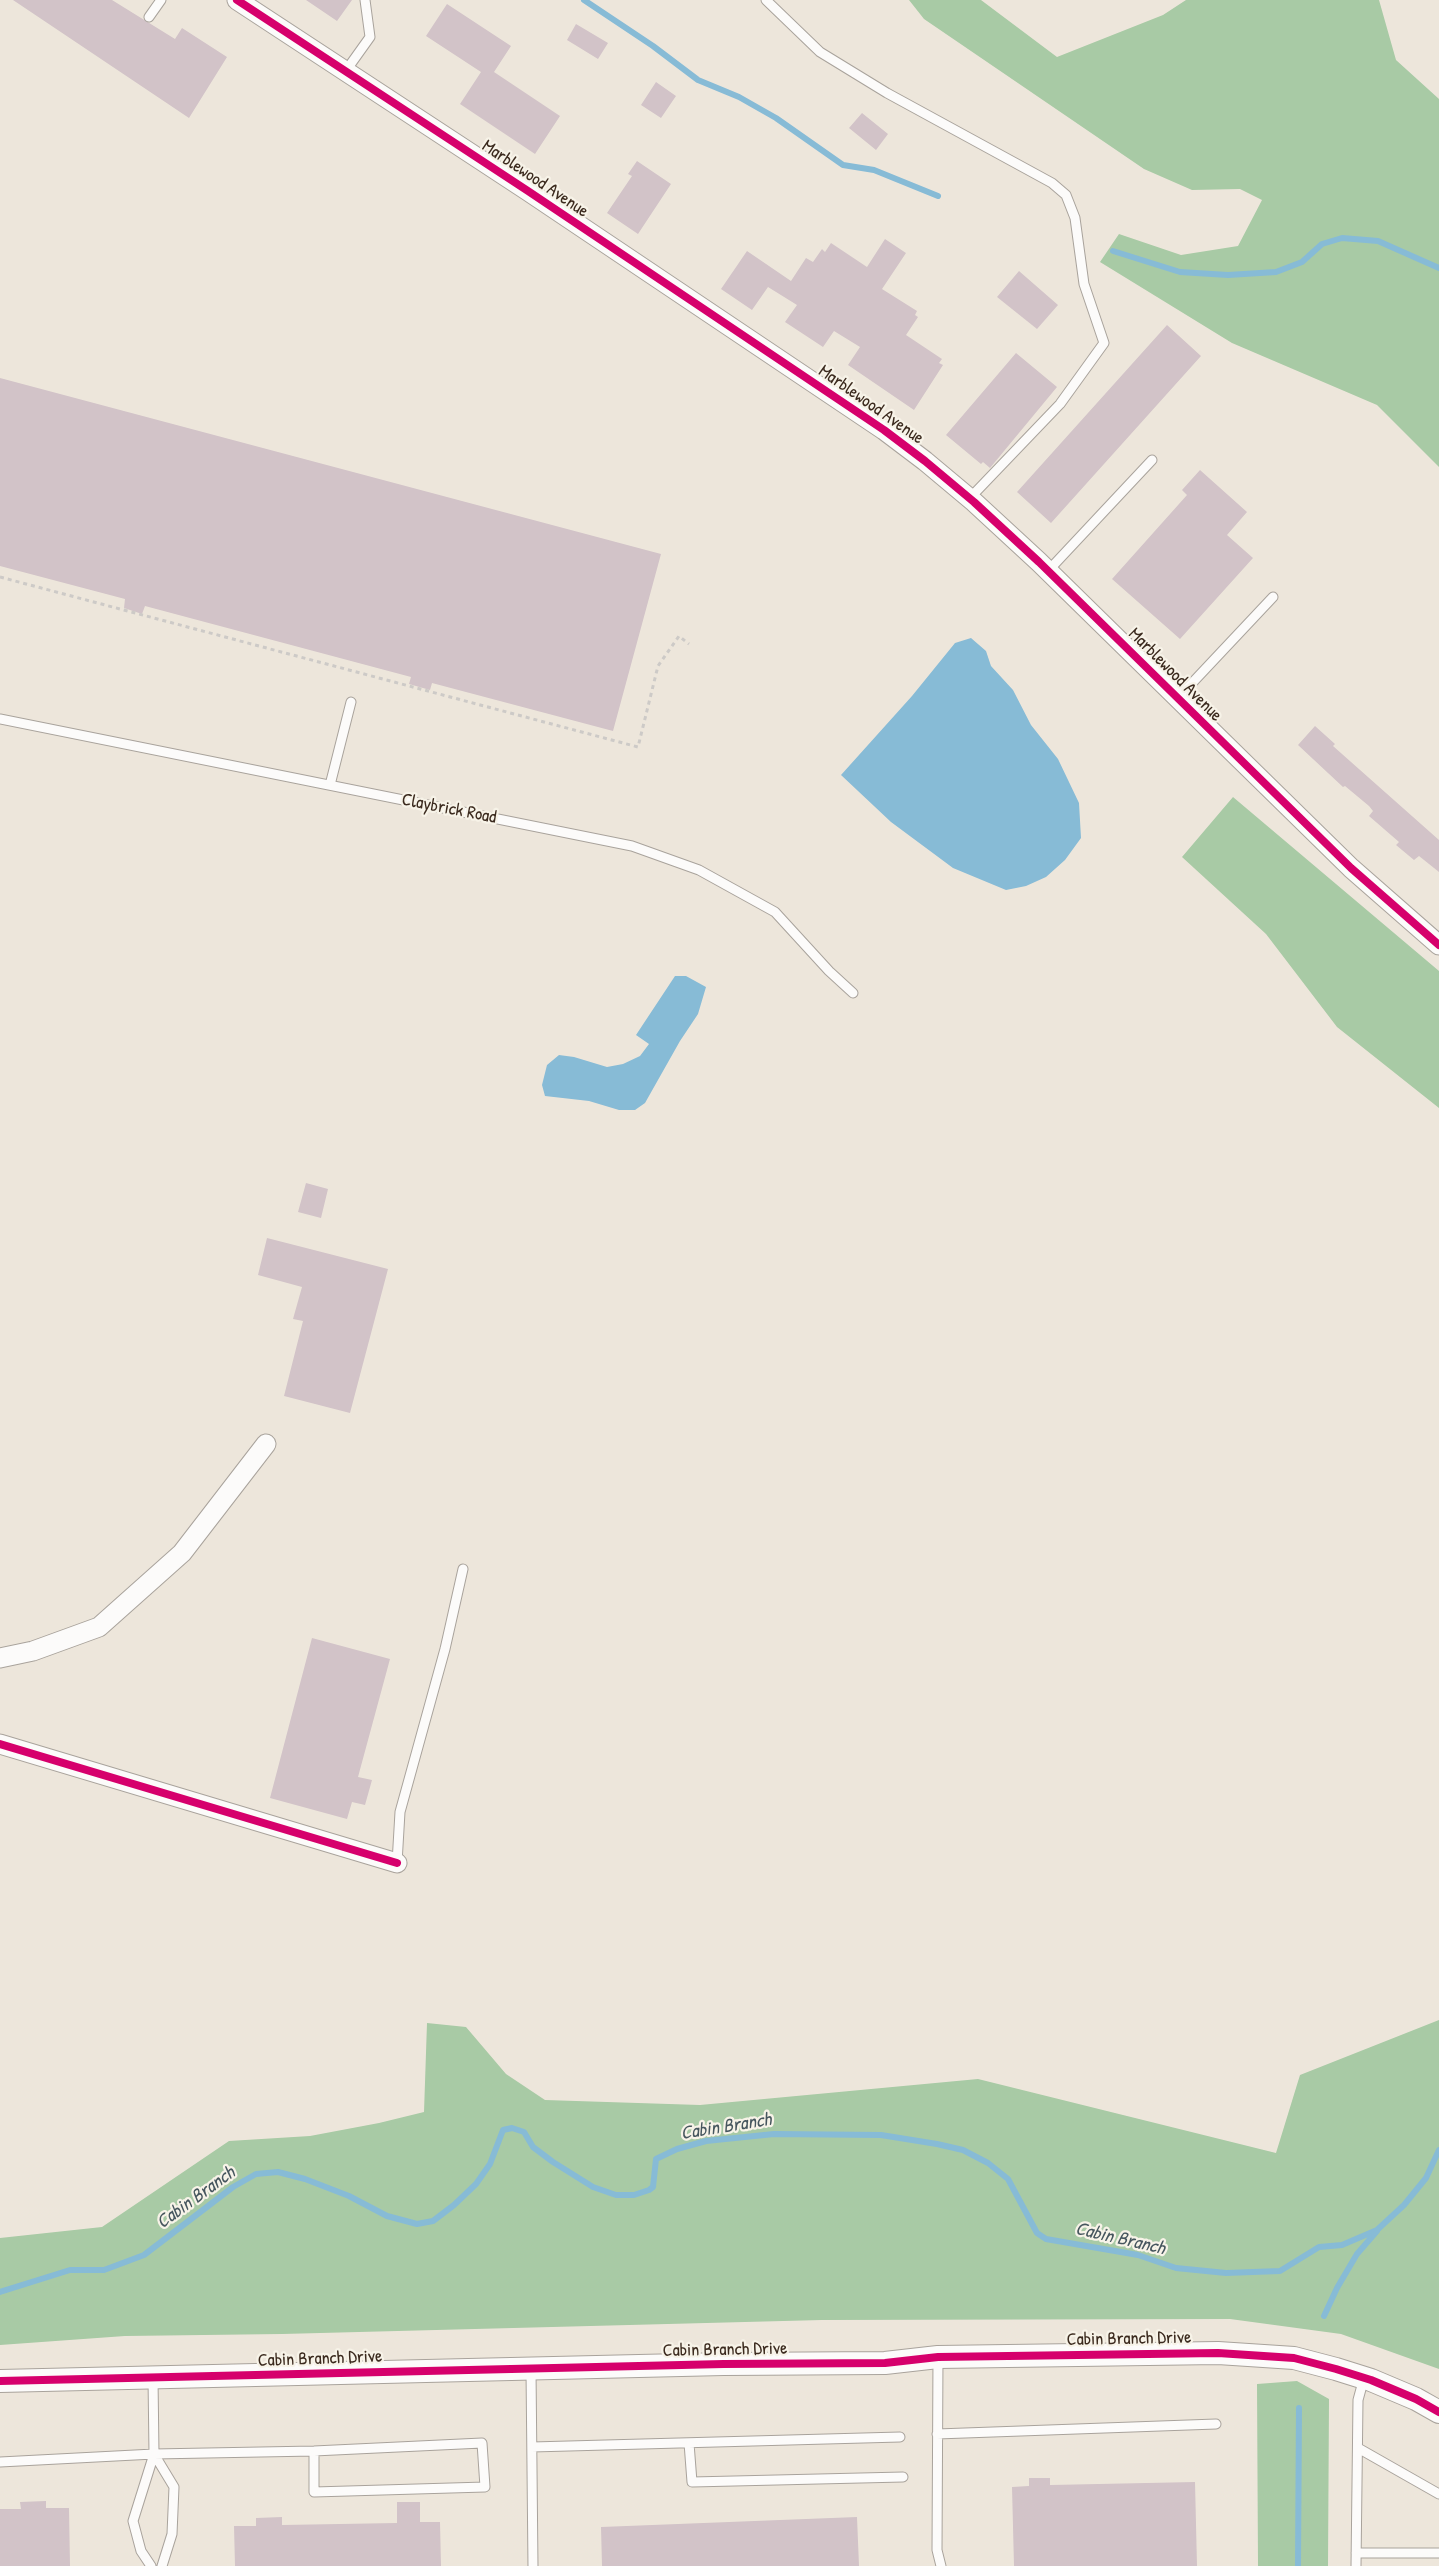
<!DOCTYPE html>
<html>
<head>
<meta charset="utf-8">
<style>
	body { margin:0 }
	canvas { display:block; background:#ede6db }
</style>
</head>
<body>
<canvas width="1439" height="2566"></canvas>
<script>
const g = document.querySelector('canvas').getContext('2d');
g.lineJoin = 'round';
function fill(path, color) {
  g.fillStyle = color;
  g.fill(path, 'evenodd');
}
function toPath(rows) {
  const path = new Path2D();
  for (const r of rows) {
    path.moveTo(r[0], r[1]);
    for (let i = 2; i < r.length; i += 2) path.lineTo(r[i], r[i + 1]);
  }
  return path;
}
function stroke(path, color, width, dash) {
  g.strokeStyle = color;
  g.lineWidth = width;
  g.lineCap = dash ? 'butt' : 'round';
  g.setLineDash(dash || []);
  g.stroke(path);
}
function write(font, color, halo, rows, align = 'center') {
  g.font = font + ' "Patrick Hand",sans-serif';
  g.lineWidth = 4.5;
  g.setLineDash([]);
  g.textBaseline = 'middle';
  g.strokeStyle = halo;
  g.fillStyle = color;
  for (const [text, x, y, turn = 0] of rows) {
    g.save();
    g.translate(x, y);
    g.rotate((+turn || 0) * Math.PI / 180);
    g.textAlign = isNaN(turn) ? turn : align;
    if (halo) g.strokeText(text, 0, 0);
    g.fillText(text, 0, 0);
    g.restore();
  }
}
fill(toPath([
	[909,0,981,0,1057,57,1163,15,1186,0,1379,0,1396,60,1439,99,1439,467,1377,405,1232,343,1100,262,1119,234,1181,255,1238,246,1262,200,1240,189,1192,190,1144,169,924,19],
	[1233,797,1439,971,1439,1108,1337,1027,1266,934,1182,857],
	[1439,2020,1439,2369,1341,2334,1230,2319,822,2320,282,2334,125,2336,0,2345,0,2238,102,2227,229,2141,310,2136,379,2123,424,2112,427,2023,466,2027,506,2074,545,2100,700,2105,978,2079,1276,2153,1300,2075],
	[1297,2381,1329,2399,1328,2566,1258,2566,1257,2384]
]), '#a8caa5');
fill(toPath([
	[971,638,986,651,991,666,1013,690,1031,725,1058,759,1079,803,1081,838,1065,860,1046,877,1026,886,1006,890,953,868,891,822,841,775,912,696,955,643],
	[675,976,686,976,706,987,698,1014,680,1041,645,1103,635,1110,619,1110,589,1101,545,1096,542,1085,547,1065,559,1055,574,1057,607,1067,623,1064,640,1056,649,1044,636,1035]
]), '#87bbd6');
stroke(toPath([
	[584,0,653,46,698,80,739,97,776,118,843,165,874,170,938,196],
	[1113,251,1180,272,1228,275,1276,272,1302,262,1322,244,1342,238,1378,241,1439,268],
	[0,2292,70,2270,104,2270,144,2255,233,2187,256,2174,278,2172,305,2179,349,2196,387,2216,417,2224,433,2221,454,2205,476,2184,490,2164,503,2130,512,2128,524,2132,533,2147,553,2162,593,2187,616,2195,634,2195,649,2190,653,2187,656,2159,677,2149,706,2141,774,2134,881,2135,937,2144,963,2150,988,2163,1008,2179,1037,2233,1046,2239,1138,2255,1176,2268,1226,2273,1280,2271,1319,2247,1342,2245,1377,2230,1404,2205,1426,2178,1439,2150],
	[1324,2316,1337,2288,1357,2254,1377,2231],
	[1298,2566,1299,2408]
]), '#87bbd6', 6);
fill(toPath([
	[13,0,112,0,175,39,182,28,227,57,189,118],
	[306,0,352,0,337,21],
	[447,4,511,46,494,72,560,116,535,154,460,104,481,72,426,36],
	[576,24,608,43,598,59,567,40],
	[656,82,676,96,661,118,641,105],
	[862,113,888,134,876,150,849,128],
	[637,161,671,184,638,234,607,213,632,176,628,174],
	[885,239,906,253,882,289,917,311,915,315,918,317,906,335,942,359,939,363,943,365,914,410,848,365,860,347,834,331,823,347,785,322,797,305,768,287,752,310,721,289,747,251,791,281,806,258,813,262,822,249,825,252,831,243,867,267],
	[1019,271,1058,305,1037,329,997,297],
	[1167,325,1201,356,1051,523,1017,492],
	[1016,353,1057,387,990,468,983,462,981,464,946,435],
	[0,378,661,554,613,731,432,683,430,690,409,684,411,677,145,606,142,614,124,608,125,599,0,566],
	[1200,470,1247,512,1227,535,1253,558,1180,639,1112,579,1187,495,1182,490],
	[1315,726,1335,744,1333,746,1439,840,1439,872,1419,856,1414,860,1396,845,1399,842,1369,816,1373,811,1369,806,1345,786,1343,787,1298,745],
	[306,1183,328,1189,321,1218,298,1212],
	[267,1238,388,1269,350,1413,284,1396,303,1321,293,1319,302,1287,258,1275],
	[312,1638,390,1659,358,1777,372,1780,365,1805,352,1802,347,1819,270,1798],
	[1029,2478,1050,2478,1050,2485,1195,2482,1197,2566,1014,2566,1012,2487,1029,2486],
	[46,2501,46,2508,69,2508,70,2566,0,2566,0,2509,21,2509,20,2502],
	[397,2502,420,2502,420,2522,440,2522,441,2566,235,2566,234,2526,256,2526,256,2518,282,2517,282,2525,397,2523],
	[857,2517,859,2566,602,2566,601,2527]
]), '#d2c3c8');
const service = toPath([
	[766,0,820,52,887,93,1052,183,1066,195,1075,218,1084,284,1104,343,1060,404,969,499],
	[149,17,161,0],
	[345,72,370,37,365,0],
	[1048,571,1152,460],
	[1178,698,1273,597],
	[0,719,632,846,699,870,775,912,829,971,853,993],
	[330,785,351,702],
	[397,1863,400,1812,445,1649,463,1569],
	[938,2357,937,2550,941,2566],
	[531,2370,533,2566],
	[937,2434,1216,2424],
	[689,2443,692,2482,903,2477],
	[532,2447,900,2437],
	[1358,2448,1439,2494],
	[154,2454,174,2487,172,2534,162,2566],
	[0,2462,154,2454,314,2451,482,2443,485,2487,314,2492,314,2451],
	[1356,2553,1439,2553],
	[151,2566,141,2551,133,2521,154,2454,153,2378],
	[1356,2566,1358,2400,1364,2378]
]);
const minor = toPath([
	[237,0,528,191,884,430,925,461,974,502,1039,562,1351,868,1439,945],
	[0,1658,33,1651,99,1627,182,1553,266,1444],
	[0,1744,397,1863]
]);
const tertiary = toPath([
	[0,2381,724,2364,885,2363,938,2357,1218,2353,1294,2358,1336,2369,1371,2380,1416,2399,1439,2412]
]);
stroke(service, '#a9a39c', 11);
stroke(minor, '#a9a39c', 21);
stroke(tertiary, '#a9a39c', 24);
stroke(toPath([
	[0,577,638,747,658,666,679,636,689,644]
]), '#cdcac7', 3, [4, 4]);
stroke(service, '#fcfbfa', 9);
stroke(minor, '#fcfbfa', 19);
stroke(tertiary, '#fcfbfa', 22);
stroke(toPath([
	[237,0,528,191,884,430,925,461,974,502,1039,562,1351,868,1439,945],
	[0,1744,397,1863],
	[0,2381,724,2364,885,2363,938,2357,1218,2353,1294,2358,1336,2369,1371,2380,1416,2399,1439,2412]
]), '#d6006c', 8);
write('18px', '#3b2a1e', '#f7f3e8', [
	["Marblewood Avenue",535,179,34],
	["Marblewood Avenue",871,405,35],
	["Marblewood Avenue",1175,675,45],
	["Claybrick Road",449,809,11],
	["Cabin Branch Drive",1129,2339,-1],
	["Cabin Branch Drive",725,2350,-1],
	["Cabin Branch Drive",320,2359,-2]
]);
write('italic 19px', '#46565e', '#f7f3e8', [
	["Cabin Branch",726,2127,-9],
	["Cabin Branch",196,2198,-36],
	["Cabin Branch",1120,2239,13]
]);
</script>
</body>
</html>
